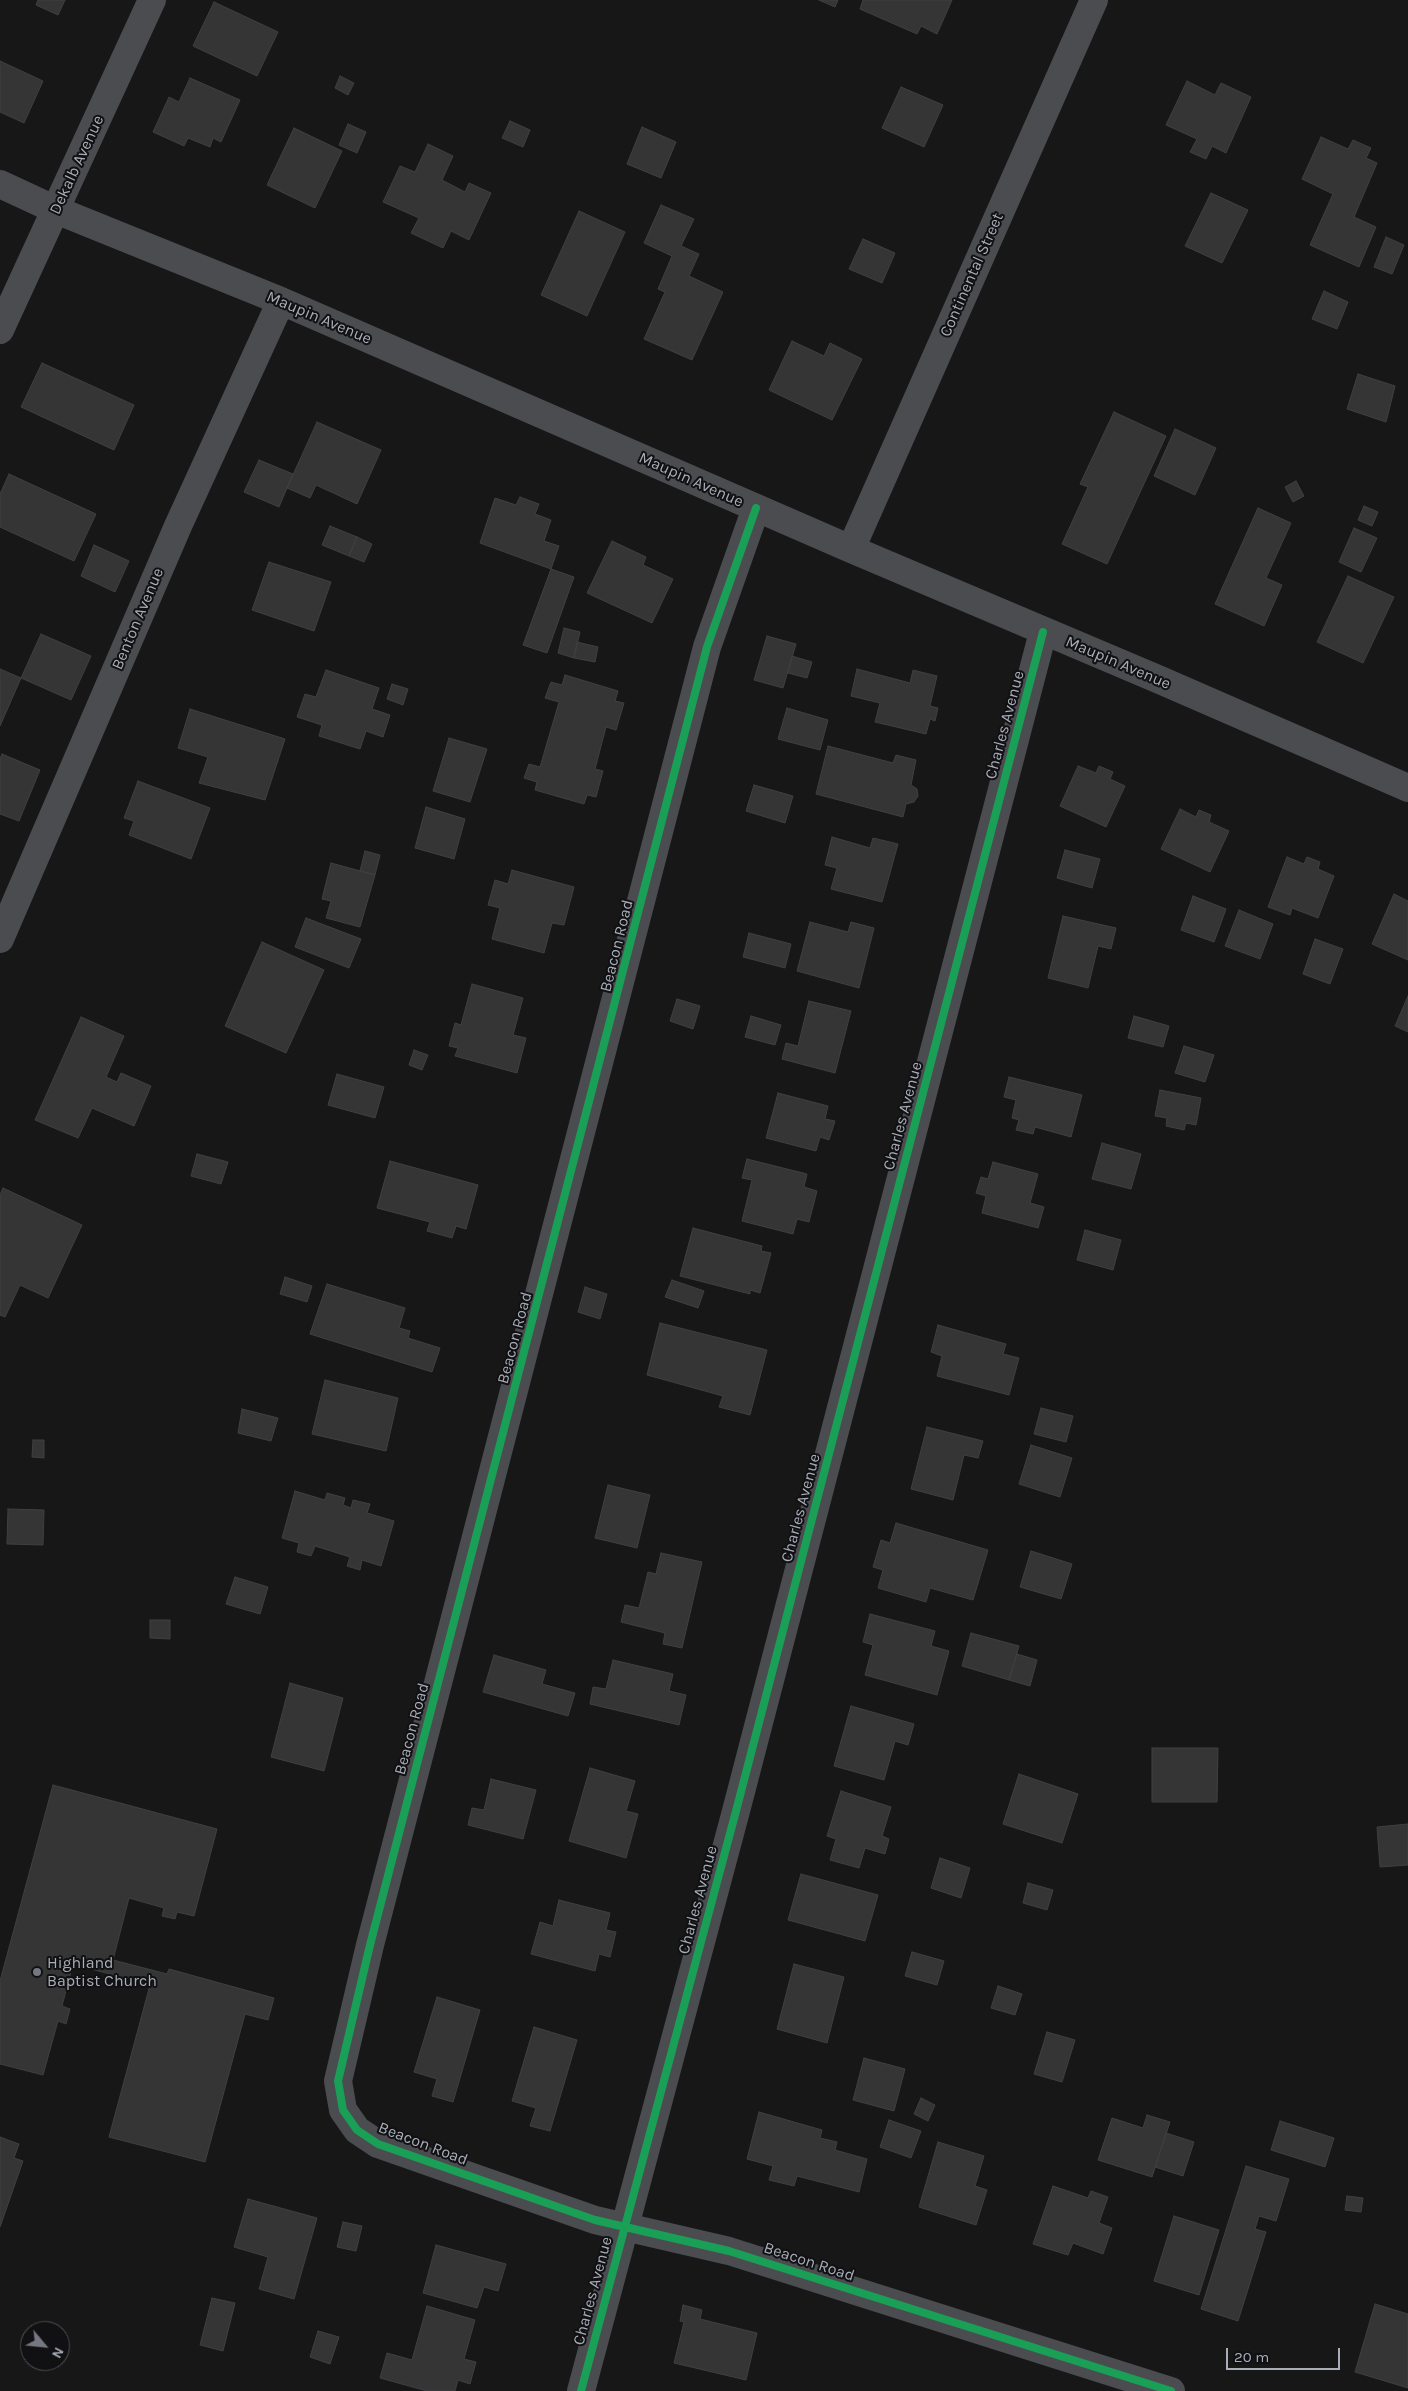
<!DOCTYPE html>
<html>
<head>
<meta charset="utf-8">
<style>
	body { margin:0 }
	#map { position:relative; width:1408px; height:2391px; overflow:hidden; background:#171717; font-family:Karla,sans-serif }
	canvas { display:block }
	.north { position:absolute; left:20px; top:2321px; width:50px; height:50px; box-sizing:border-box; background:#111113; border:1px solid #4d4f55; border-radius:50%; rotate:118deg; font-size:14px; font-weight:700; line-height:20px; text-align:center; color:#a8adb8 }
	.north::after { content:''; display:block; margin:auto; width:18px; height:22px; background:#757880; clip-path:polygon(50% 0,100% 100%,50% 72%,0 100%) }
	.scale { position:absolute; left:1226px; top:2348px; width:114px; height:22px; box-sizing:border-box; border:2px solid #a8adb8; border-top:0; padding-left:6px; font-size:15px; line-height:18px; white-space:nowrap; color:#a8adb8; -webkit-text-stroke:4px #111113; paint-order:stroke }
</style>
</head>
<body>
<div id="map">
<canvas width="1408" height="2391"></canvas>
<div class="north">N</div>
<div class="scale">20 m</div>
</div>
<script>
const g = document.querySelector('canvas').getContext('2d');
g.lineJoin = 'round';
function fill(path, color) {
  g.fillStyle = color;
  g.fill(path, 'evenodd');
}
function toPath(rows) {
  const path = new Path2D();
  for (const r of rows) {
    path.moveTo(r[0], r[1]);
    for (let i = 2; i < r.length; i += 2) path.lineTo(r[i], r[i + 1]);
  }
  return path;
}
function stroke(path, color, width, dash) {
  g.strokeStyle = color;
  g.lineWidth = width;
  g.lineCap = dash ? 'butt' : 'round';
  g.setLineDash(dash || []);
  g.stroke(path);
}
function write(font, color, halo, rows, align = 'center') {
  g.font = font + ' Karla,sans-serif';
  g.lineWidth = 4;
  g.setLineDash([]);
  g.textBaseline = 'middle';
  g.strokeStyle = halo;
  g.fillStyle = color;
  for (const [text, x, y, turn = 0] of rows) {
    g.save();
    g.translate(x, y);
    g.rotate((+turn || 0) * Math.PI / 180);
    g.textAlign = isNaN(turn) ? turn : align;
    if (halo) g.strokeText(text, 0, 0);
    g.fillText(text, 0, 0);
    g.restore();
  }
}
const building = toPath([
	[38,0,65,0,58,15,36,5,38,0],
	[819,0,838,0,835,7,819,0],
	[863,0,952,0,937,34,921,26,917,34,860,9,863,0],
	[214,2,278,32,257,76,193,46,214,2],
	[0,61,43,81,24,123,0,112,0,61],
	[340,76,354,83,348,95,335,88,340,76],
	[190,78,240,100,221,142,213,138,210,147,188,138,184,146,153,132,169,97,179,102,190,78],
	[1187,81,1215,95,1221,83,1251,97,1226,153,1212,146,1206,159,1190,152,1197,139,1166,125,1187,81],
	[901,87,943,105,924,147,882,128,901,87],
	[510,121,530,130,523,147,502,138,510,121],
	[348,124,366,132,357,153,339,145,348,124],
	[642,127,676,142,661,178,627,164,642,127],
	[294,128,342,151,315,208,267,185,294,128],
	[1321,137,1348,149,1353,140,1371,148,1366,158,1377,163,1354,217,1376,227,1359,267,1310,245,1333,194,1302,179,1321,137],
	[428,144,453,156,442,180,465,192,469,183,491,193,469,240,451,231,443,248,411,233,419,218,383,202,400,166,415,172,428,144],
	[1211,193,1248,210,1222,263,1185,246,1211,193],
	[661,205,694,219,681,246,699,254,689,276,723,292,692,360,644,339,665,292,658,289,672,256,644,243,661,205],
	[579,211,625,232,587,316,541,295,579,211],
	[1386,237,1404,245,1392,274,1374,267,1386,237],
	[863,239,895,253,882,283,849,269,863,239],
	[1324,291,1348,302,1337,329,1312,319,1324,291],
	[792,341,824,356,830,343,862,359,832,420,769,390,792,341],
	[42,363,134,405,114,450,21,407,42,363],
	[1358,374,1395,386,1386,422,1347,409,1358,374],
	[1114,412,1166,436,1107,564,1062,544,1088,487,1080,484,1114,412],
	[317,422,381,450,357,504,316,485,310,498,287,488,317,422],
	[1175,429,1216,448,1195,495,1154,476,1175,429],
	[259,460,293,474,279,507,244,492,259,460],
	[9,474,96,514,74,561,0,527,0,494,9,474],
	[1296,481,1304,496,1293,502,1285,487,1296,481],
	[520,497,539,504,535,514,551,520,544,541,559,546,551,569,480,543,495,498,516,505,520,497],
	[1364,506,1378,512,1372,526,1358,520,1364,506],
	[1258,508,1291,523,1266,578,1282,585,1264,626,1215,604,1258,508],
	[330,526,357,537,349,556,322,545,330,526],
	[1354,528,1377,538,1361,572,1339,562,1354,528],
	[357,537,372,544,364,562,349,556,357,537],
	[612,541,646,557,643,565,673,579,652,623,587,593,612,541],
	[94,545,129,561,115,592,81,576,94,545],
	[269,562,331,582,314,631,252,610,269,562],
	[551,569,574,577,547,653,523,645,551,569],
	[1348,576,1394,597,1363,663,1317,642,1348,576],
	[564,628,580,632,574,658,558,653,564,628],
	[41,634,91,656,71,700,21,678,41,634],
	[767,636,796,644,783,688,754,680,767,636],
	[577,642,598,647,595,662,574,658,577,642],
	[792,656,812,662,807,678,788,673,792,656],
	[0,669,21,678,0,726,0,669],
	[857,669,910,683,913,670,937,676,930,706,938,708,935,721,930,719,926,734,875,722,880,703,851,696,857,669],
	[326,670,379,688,372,709,390,715,383,737,366,731,360,749,319,736,322,725,297,717,305,694,316,697,326,670],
	[565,675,618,691,615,701,624,703,616,730,606,727,595,769,603,771,596,797,587,795,584,804,535,790,537,782,524,778,529,764,540,767,559,702,545,698,551,682,562,685,565,675],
	[392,684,408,689,403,705,387,699,392,684],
	[787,708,828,720,820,750,778,739,787,708],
	[190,709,285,739,265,800,199,783,208,757,178,748,190,709],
	[449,738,487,749,470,802,433,791,449,738],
	[828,746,893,763,896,755,916,760,911,785,917,789,918,796,914,802,906,804,903,817,816,794,828,746],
	[2,754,40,770,19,821,0,814,0,759,2,754],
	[1078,766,1096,773,1099,766,1113,772,1110,779,1125,786,1106,827,1060,806,1078,766],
	[138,781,210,808,191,859,129,835,134,821,124,818,138,781],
	[754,785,793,796,785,823,746,811,754,785],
	[426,807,465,819,454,859,415,848,426,807],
	[1180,809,1196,817,1199,810,1211,815,1209,822,1229,831,1210,872,1161,849,1180,809],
	[832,837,870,848,873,838,898,844,882,902,831,889,837,868,825,865,832,837],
	[1065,850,1100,859,1092,888,1057,878,1065,850],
	[365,851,380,855,375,875,360,871,365,851],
	[1287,857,1304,864,1307,857,1320,862,1318,869,1334,876,1318,918,1292,908,1290,915,1268,907,1287,857],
	[331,863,375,875,360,927,326,918,331,901,322,899,331,863],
	[512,870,574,887,564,925,552,923,544,953,492,939,500,908,488,905,495,880,508,884,512,870],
	[1394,894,1408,901,1408,960,1372,944,1394,894],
	[1193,896,1226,909,1214,942,1181,930,1193,896],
	[1239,910,1273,924,1260,959,1225,946,1239,910],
	[1063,916,1116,928,1111,949,1098,946,1088,988,1048,978,1063,916],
	[306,918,361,939,349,968,295,947,306,918],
	[810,922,848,932,851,922,874,928,859,988,797,971,810,922],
	[749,933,791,944,785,968,743,957,749,933],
	[1315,939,1343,949,1330,984,1303,974,1315,939],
	[262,942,324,970,286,1053,225,1026,262,942],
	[472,984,523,998,513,1035,526,1038,517,1073,455,1056,458,1048,449,1046,455,1023,461,1025,472,984],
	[1408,996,1408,1032,1395,1026,1408,996],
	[677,999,700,1006,693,1029,670,1021,677,999],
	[809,1001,851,1011,835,1073,782,1059,786,1043,798,1046,809,1001],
	[751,1016,781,1025,775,1045,745,1037,751,1016],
	[1134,1016,1169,1026,1163,1047,1128,1038,1134,1016],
	[81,1017,124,1036,106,1077,117,1082,121,1073,151,1086,134,1126,92,1108,78,1138,35,1120,81,1017],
	[1184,1046,1214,1055,1205,1082,1175,1073,1184,1046],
	[414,1050,428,1055,422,1070,409,1065,414,1050],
	[337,1074,384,1087,375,1118,328,1105,337,1074],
	[1009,1077,1082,1095,1071,1137,1035,1127,1033,1134,1016,1130,1019,1120,1012,1118,1016,1100,1004,1097,1009,1077],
	[1160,1090,1201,1098,1196,1125,1186,1123,1184,1130,1166,1126,1167,1118,1155,1116,1160,1090],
	[778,1093,828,1106,825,1119,835,1121,829,1140,820,1137,816,1151,766,1138,778,1093],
	[1102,1143,1141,1154,1131,1189,1092,1179,1102,1143],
	[197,1154,228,1162,221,1184,191,1176,197,1154],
	[747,1159,807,1174,804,1187,817,1191,809,1222,797,1219,793,1234,742,1221,752,1180,742,1178,747,1159],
	[390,1161,478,1185,466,1229,456,1226,452,1238,427,1231,430,1222,377,1208,390,1161],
	[993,1162,1038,1174,1030,1203,1044,1207,1038,1228,982,1213,986,1196,976,1193,981,1177,988,1179,993,1162],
	[3,1188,82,1225,48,1298,20,1285,5,1317,0,1315,0,1195,3,1188],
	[693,1228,762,1246,761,1251,771,1253,760,1293,750,1290,750,1294,680,1276,693,1228],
	[1085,1230,1121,1240,1113,1270,1077,1260,1085,1230],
	[285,1277,312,1286,307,1302,280,1294,285,1277],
	[672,1280,704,1291,698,1308,665,1297,672,1280],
	[327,1284,405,1308,399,1328,410,1331,408,1338,440,1348,432,1372,310,1334,327,1284],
	[585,1287,607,1294,600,1319,578,1312,585,1287],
	[660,1323,767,1350,750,1415,719,1407,723,1396,647,1375,660,1323],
	[938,1325,1006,1344,1003,1354,1019,1358,1009,1395,937,1376,942,1356,931,1352,938,1325],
	[325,1380,398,1398,386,1451,312,1434,325,1380],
	[1041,1408,1073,1416,1066,1442,1034,1434,1041,1408],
	[242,1409,278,1418,271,1441,238,1433,242,1409],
	[927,1427,983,1441,978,1458,964,1455,953,1500,911,1489,927,1427],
	[33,1440,44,1440,44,1458,32,1457,33,1440],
	[1031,1445,1072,1458,1060,1497,1019,1484,1031,1445],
	[608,1485,650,1495,637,1548,595,1538,608,1485],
	[295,1491,325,1500,327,1493,345,1498,343,1505,351,1508,353,1500,370,1504,367,1513,394,1521,381,1566,362,1560,360,1570,347,1566,350,1557,315,1546,311,1556,297,1552,299,1543,282,1538,295,1491],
	[8,1509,44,1510,43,1545,7,1544,8,1509],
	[896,1523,988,1550,973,1600,930,1588,926,1602,878,1588,883,1570,873,1567,881,1540,890,1543,896,1523],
	[1031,1551,1072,1564,1061,1599,1020,1587,1031,1551],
	[661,1553,702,1562,682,1648,663,1644,665,1633,621,1622,625,1605,639,1608,648,1572,656,1574,661,1553],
	[235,1577,268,1587,260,1614,226,1604,235,1577],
	[870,1614,935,1631,931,1646,949,1651,937,1695,865,1675,873,1645,863,1642,870,1614],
	[150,1620,170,1620,170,1639,150,1638,150,1620],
	[971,1633,1019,1646,1009,1680,962,1666,971,1633],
	[1017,1654,1037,1660,1030,1686,1009,1680,1017,1654],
	[494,1655,546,1670,542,1684,575,1693,568,1716,483,1692,494,1655],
	[613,1660,673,1674,669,1691,686,1695,679,1725,590,1704,593,1687,606,1689,613,1660],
	[290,1683,343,1698,324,1771,271,1757,290,1683],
	[851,1706,914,1724,908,1745,895,1741,884,1780,834,1766,851,1706],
	[1152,1748,1218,1748,1217,1802,1152,1802,1152,1748],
	[590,1768,635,1781,626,1811,638,1814,626,1858,569,1841,590,1768],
	[1019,1774,1078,1794,1062,1843,1003,1824,1019,1774],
	[491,1779,536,1790,523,1839,468,1825,472,1808,484,1810,491,1779],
	[53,1785,217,1829,194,1916,177,1912,175,1919,162,1916,164,1908,129,1898,113,1960,167,1974,169,1969,274,1998,268,2020,245,2014,205,2162,109,2137,150,1985,73,1964,62,2006,70,2009,66,2024,58,2021,43,2075,0,2064,0,1981,53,1785],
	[841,1791,891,1807,882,1836,889,1839,885,1854,865,1848,859,1868,830,1860,836,1839,827,1836,841,1791],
	[1408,1824,1408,1865,1380,1867,1377,1827,1408,1824],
	[940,1858,970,1868,961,1898,931,1888,940,1858],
	[801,1874,878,1895,865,1941,788,1920,801,1874],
	[1028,1883,1053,1890,1047,1910,1023,1903,1028,1883],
	[559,1900,610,1913,606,1930,616,1932,610,1957,599,1954,595,1971,531,1954,540,1922,553,1926,559,1900],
	[912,1952,944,1961,937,1985,905,1976,912,1952],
	[794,1964,844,1977,827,2043,777,2029,794,1964],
	[998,1986,1022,1994,1015,2015,991,2008,998,1986],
	[437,1997,480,2010,453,2102,432,2096,437,2079,414,2072,437,1997],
	[534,2027,577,2040,550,2131,530,2126,536,2108,512,2101,534,2027],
	[1047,2032,1075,2040,1062,2082,1034,2074,1047,2032],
	[864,2058,905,2069,894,2111,853,2100,864,2058],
	[921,2098,935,2105,928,2121,914,2114,921,2098],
	[759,2112,822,2130,820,2138,837,2142,835,2150,867,2159,859,2192,797,2176,794,2186,769,2180,773,2166,747,2159,759,2112],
	[1147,2115,1170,2122,1152,2177,1098,2160,1112,2118,1143,2128,1147,2115],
	[889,2120,921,2131,911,2158,880,2147,889,2120],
	[1280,2121,1334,2138,1325,2167,1271,2150,1280,2121],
	[1166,2133,1194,2142,1183,2176,1155,2167,1166,2133],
	[0,2137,19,2144,14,2158,23,2161,0,2227,0,2137],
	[938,2142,984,2156,975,2186,987,2190,976,2225,919,2207,938,2142],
	[1246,2166,1289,2179,1276,2221,1259,2216,1255,2229,1266,2232,1238,2321,1201,2309,1246,2166],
	[1053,2186,1088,2198,1091,2191,1108,2197,1099,2223,1112,2228,1103,2254,1073,2243,1068,2255,1033,2244,1053,2186],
	[1347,2196,1363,2198,1361,2212,1345,2210,1347,2196],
	[248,2199,317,2218,294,2299,259,2289,268,2257,234,2247,248,2199],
	[1174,2216,1219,2230,1199,2295,1154,2281,1174,2216],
	[343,2222,362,2226,356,2251,337,2247,343,2222],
	[436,2245,506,2264,498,2291,484,2287,477,2308,423,2293,436,2245],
	[212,2298,235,2303,223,2351,200,2345,212,2298],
	[1375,2304,1408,2314,1408,2388,1355,2372,1375,2304],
	[683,2305,702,2310,700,2319,757,2333,746,2380,674,2363,684,2322,680,2321,683,2305],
	[427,2306,475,2320,464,2359,476,2362,470,2384,458,2380,455,2391,427,2391,380,2378,387,2353,412,2360,427,2306],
	[318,2331,339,2337,330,2364,310,2357,318,2331]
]);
fill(building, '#353536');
stroke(building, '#3f4043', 1);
stroke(toPath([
	[0,184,56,210,281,301,851,549,1160,680,1408,788],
	[0,330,152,0],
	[756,508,707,647,370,1945,338,2081,343,2110,357,2130,378,2144,595,2220,729,2251,1171,2391],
	[851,549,1094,0],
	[0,939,178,526,281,301],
	[581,2391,736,1811,1043,632]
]), '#4b4c50', 28);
stroke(toPath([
	[756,508,707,647,370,1945,338,2081,343,2110,357,2130,378,2144,595,2220,729,2251,1171,2391],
	[581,2391,736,1811,1043,632]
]), '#1a9f57', 8);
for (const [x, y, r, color] of [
	[37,1972,5,"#757880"]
]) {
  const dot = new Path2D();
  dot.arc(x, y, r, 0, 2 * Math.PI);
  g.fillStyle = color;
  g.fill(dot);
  stroke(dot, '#111113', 2);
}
write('16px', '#a8adb8', '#111113', [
	["Dekalb Avenue",77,165,-65],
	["Continental Street",972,275,-66],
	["Maupin Avenue",319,318,23],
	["Maupin Avenue",691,480,24],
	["Benton Avenue",138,619,-67],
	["Maupin Avenue",1118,663,23],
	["Charles Avenue",1005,725,-75],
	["Beacon Road",617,946,-76],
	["Charles Avenue",903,1116,-75],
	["Beacon Road",515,1338,-75],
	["Charles Avenue",801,1508,-75],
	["Beacon Road",412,1729,-75],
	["Charles Avenue",698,1900,-75],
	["Beacon Road",423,2144,21],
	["Beacon Road",809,2262,18],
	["Charles Avenue",593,2291,-75]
]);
write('16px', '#a8adb8', '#111113', [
	["Highland",47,1963],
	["Baptist Church",47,1981]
], 'left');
</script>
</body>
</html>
